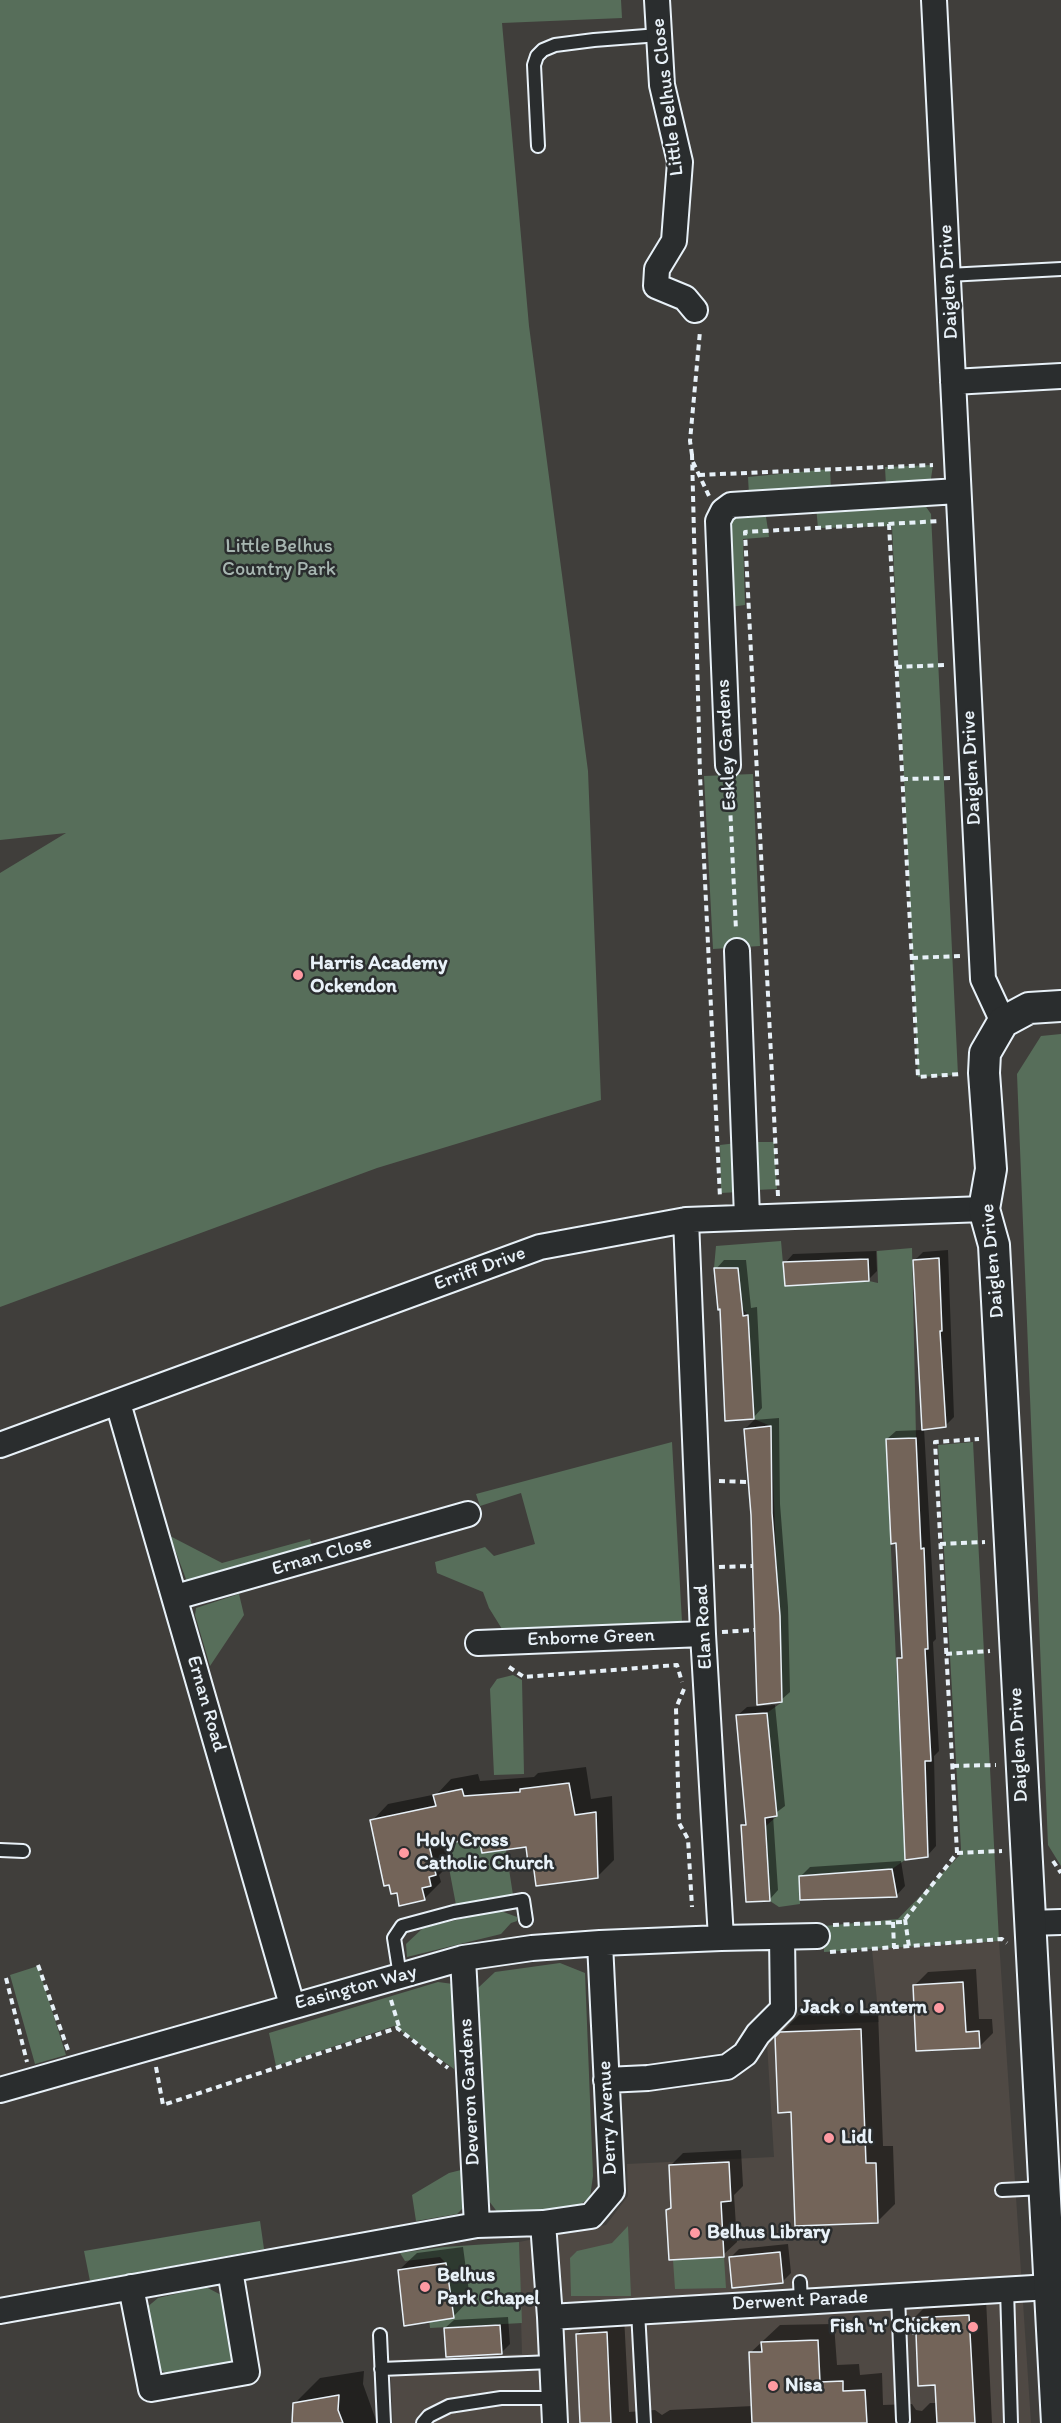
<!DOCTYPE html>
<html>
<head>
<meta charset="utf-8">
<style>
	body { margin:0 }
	canvas { display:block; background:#403e3b }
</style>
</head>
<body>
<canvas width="1061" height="2423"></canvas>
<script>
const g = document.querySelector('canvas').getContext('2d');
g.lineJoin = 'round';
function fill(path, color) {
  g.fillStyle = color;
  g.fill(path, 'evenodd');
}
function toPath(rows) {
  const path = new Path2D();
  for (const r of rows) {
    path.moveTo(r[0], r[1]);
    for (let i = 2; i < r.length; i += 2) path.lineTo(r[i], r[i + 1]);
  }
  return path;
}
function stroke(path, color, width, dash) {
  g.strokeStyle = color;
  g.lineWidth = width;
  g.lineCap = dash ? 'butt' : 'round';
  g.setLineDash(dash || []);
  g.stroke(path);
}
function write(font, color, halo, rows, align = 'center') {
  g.font = font + ' Itim,sans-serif';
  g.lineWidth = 5;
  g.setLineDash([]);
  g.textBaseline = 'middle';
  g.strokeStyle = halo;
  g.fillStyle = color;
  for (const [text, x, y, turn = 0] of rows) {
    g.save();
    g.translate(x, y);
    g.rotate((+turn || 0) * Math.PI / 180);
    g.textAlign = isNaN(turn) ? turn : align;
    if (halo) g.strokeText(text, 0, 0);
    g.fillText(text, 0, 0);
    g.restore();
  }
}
fill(toPath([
	[999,1941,1031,2423,393,2423,390,2360,522,2354,519,2242,606,2225,628,2196,627,2164,774,2157,766,2026,879,2022,872,1949]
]), '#4f4944');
fill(toPath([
	[0,0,621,0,622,18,502,23,529,326,588,771,601,1100,377,1168,0,1307,0,873,66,833,0,840],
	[933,465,930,485,886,486,885,467],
	[830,469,831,489,749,495,748,477],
	[922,501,931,514,958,1075,918,1077,892,526,818,528,816,506],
	[765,510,769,537,743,539,745,605,730,607,726,523,734,512],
	[753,774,760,946,713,949,704,776],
	[1061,1034,1061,1866,1048,1845,1017,1074,1041,1036],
	[753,1142,774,1142,777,1189,756,1190],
	[737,1143,739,1192,721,1193,720,1145],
	[781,1241,785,1286,869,1281,878,1283,877,1251,912,1248,916,1438,886,1439,905,1860,892,1869,800,1876,800,1904,779,1907,770,1901,766,1826,777,1816,767,1713,782,1702,771,1426,754,1419,748,1315,742,1308,738,1269,714,1268,716,1246],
	[672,1442,682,1622,656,1624,649,1631,507,1637,489,1608,483,1592,437,1573,435,1562,485,1547,494,1556,535,1544,521,1493,480,1506,476,1494],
	[973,1442,999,1941,824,1952,824,1926,898,1919,959,1856,961,1849,938,1445],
	[170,1536,222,1563,310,1539,315,1553,190,1590],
	[239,1594,244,1615,210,1666,195,1615,196,1608],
	[513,1675,522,1680,524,1774,494,1775,490,1689,497,1679],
	[442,1831,456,1842,479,1839,482,1853,506,1850,513,1895,456,1905],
	[498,1910,517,1917,517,1921,511,1923,501,1934,407,1957,406,1944,423,1928],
	[560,1963,585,1973,593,2176,590,2197,574,2210,501,2217,489,2201,478,1988,495,1972],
	[38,1966,66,2055,35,2064,10,1975],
	[438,1982,453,1984,454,2069,394,2026,276,2066,269,2033],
	[461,2170,464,2207,457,2214,416,2221,412,2195,449,2173],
	[260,2221,264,2249,90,2281,84,2251],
	[628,2226,631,2296,571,2296,570,2258,577,2251,612,2243],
	[519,2242,522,2323,430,2328,429,2318,452,2304,446,2263,440,2257,405,2261,400,2253,444,2247],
	[724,2257,726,2288,675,2289,673,2260],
	[206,2287,223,2296,234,2357,220,2371,174,2379,154,2365,146,2308,158,2298]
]), '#576e5a');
fill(toPath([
	[948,1250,954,1417,945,1426,924,1428,936,1639,933,1642,939,1751,934,1756,936,1846,928,1855,898,1659,903,1654,897,1542,887,1439,896,1431,923,1430,914,1261,923,1252],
	[876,1251,877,1271,869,1279,785,1263,793,1254],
	[724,1260,746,1260,751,1308,757,1307,762,1408,754,1417,722,1308,716,1269],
	[779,1418,780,1504,788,1607,790,1692,781,1700,752,1515,745,1429,754,1420],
	[775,1705,785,1806,773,1815,778,1890,770,1899,742,1826,747,1821,738,1715,747,1707],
	[586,1767,591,1799,612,1796,614,1860,597,1877,534,1862,527,1846,480,1838,448,1841,451,1857,445,1863,446,1868,439,1875,441,1882,424,1899,398,1891,372,1821,388,1804,437,1794,451,1779,478,1774,480,1781,534,1777,538,1773],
	[901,1861,905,1886,897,1895,802,1899,801,1876,810,1867],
	[976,1969,979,2019,992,2019,993,2033,980,2046,915,1985,928,1972],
	[878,2012,883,2146,893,2146,895,2204,877,2222,776,2038,799,2015],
	[741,2150,743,2186,734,2195,737,2242,723,2255,668,2210,672,2205,670,2166,683,2153],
	[788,2244,791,2273,782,2282,730,2258,739,2249],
	[463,2247,470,2299,453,2317,399,2270,417,2253],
	[986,2299,992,2423,581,2423,577,2334,595,2317,624,2316,629,2412,655,2410,662,2415,670,2410,753,2406,750,2353,780,2325,834,2324,837,2365,859,2364,860,2375,882,2373,883,2405,912,2404,916,2410,922,2411,930,2403,938,2403,937,2383,914,2318,931,2301],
	[508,2317,510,2344,501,2353,445,2328,454,2320],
	[364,2371,363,2384,377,2423,293,2423,294,2404,320,2378]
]), '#0007');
const building = toPath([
	[939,1258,942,1331,940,1331,946,1427,922,1430,913,1260,939,1258],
	[868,1259,869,1281,785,1286,783,1262,868,1259],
	[714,1268,738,1268,743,1316,748,1315,754,1419,725,1421,720,1309,718,1310,714,1268],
	[771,1426,772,1513,780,1616,782,1702,757,1705,751,1515,744,1429,771,1426],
	[916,1438,921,1549,924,1548,928,1649,925,1649,931,1761,925,1761,928,1857,905,1860,897,1658,902,1658,896,1543,891,1544,886,1439,916,1438],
	[767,1713,777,1816,765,1818,770,1901,746,1902,741,1825,746,1825,736,1715,767,1713],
	[569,1783,575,1815,596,1812,598,1878,536,1886,533,1863,528,1863,526,1847,482,1853,479,1839,429,1845,436,1875,429,1877,431,1886,422,1888,425,1900,399,1906,397,1893,391,1894,389,1885,384,1886,370,1820,436,1806,433,1795,462,1789,464,1796,520,1792,520,1789,569,1783],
	[892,1869,897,1897,800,1900,799,1876,892,1869],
	[963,1982,966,2032,979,2031,980,2048,916,2051,913,1985,963,1982],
	[861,2029,866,2163,876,2163,878,2223,795,2226,791,2112,778,2113,775,2037,780,2032,861,2029],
	[729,2162,731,2201,721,2202,724,2257,669,2260,666,2210,671,2208,669,2165,729,2162],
	[780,2252,783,2283,732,2288,729,2257,780,2252],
	[446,2263,454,2318,404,2326,398,2270,446,2263],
	[969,2315,975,2423,937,2423,935,2385,918,2386,916,2333,913,2334,913,2318,969,2315],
	[500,2325,502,2354,446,2357,444,2328,500,2325],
	[607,2332,611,2423,580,2423,576,2334,607,2332],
	[818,2340,820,2382,843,2381,843,2391,865,2390,867,2423,752,2423,749,2352,762,2352,761,2342,818,2340],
	[339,2395,338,2410,343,2423,292,2423,293,2403,339,2395]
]);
fill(building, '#736459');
stroke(building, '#e8f1f8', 1.5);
const service = toPath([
	[538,146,534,65,537,56,543,50,555,45,594,40,659,35],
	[948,275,1061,269],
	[0,1850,23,1851],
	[400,1976,394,1938,402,1926,454,1912,523,1900,526,1920],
	[1002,2190,1044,2188],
	[800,2282,801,2301],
	[1007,2289,1011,2423],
	[898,2296,903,2420],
	[638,2311,644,2423],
	[380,2335,384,2423],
	[381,2369,552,2362],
	[423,2423,429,2416,449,2406,501,2398,554,2398]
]);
const minor = toPath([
	[657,0,662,85,680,162,674,241,657,269,656,286,685,298,695,310],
	[934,0,983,979,1003,1022],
	[953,382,1061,376],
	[728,765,718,521,723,511,731,505,958,491],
	[737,951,747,1217],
	[686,1220,703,1634,721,1938,817,1936],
	[118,1403,292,2005],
	[0,1445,540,1247,686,1220,984,1209],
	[176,1597,468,1514],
	[478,1643,703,1634],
	[1029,1923,1061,1922],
	[463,1958,477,2225],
	[606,2080,648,2078,727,2067,745,2054,758,2034,783,2009,782,1937],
	[0,2090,463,1958,532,1948,600,1943,721,1938],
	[131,2287,151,2389,247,2372,230,2270],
	[0,2311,477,2225,543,2223],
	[550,2317,1050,2287],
	[555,2423,550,2317,543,2223,591,2216,612,2191,600,1943]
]);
const tertiary = toPath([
	[1057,2423,994,1245,984,1209,991,1169,984,1073,985,1053,1003,1022,1029,1008,1061,1006]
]);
stroke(service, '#e8f1f8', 16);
stroke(minor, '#e8f1f8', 28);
stroke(tertiary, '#e8f1f8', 34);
stroke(toPath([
	[692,454,700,775,720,1198],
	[692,455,690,441,700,331],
	[693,462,709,496],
	[699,475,933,465],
	[889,524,918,1077,960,1074],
	[896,667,946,665],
	[902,779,952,778],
	[729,784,736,930],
	[912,958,960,956],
	[778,1196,745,532,940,521],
	[719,1481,747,1482],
	[940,1544,985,1542],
	[719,1567,752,1566],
	[722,1632,755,1630],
	[946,1654,990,1651],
	[509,1667,524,1677,677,1665,682,1682],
	[684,1689,676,1708,679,1823,688,1839,692,1907],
	[953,1766,996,1765],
	[957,1853,1002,1851],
	[1053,1861,1061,1873],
	[905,1919,909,1947],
	[893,1922,894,1948],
	[833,1925,903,1922,957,1853,935,1442,979,1439],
	[830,1952,1002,1939,1007,1943],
	[38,1965,68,2050],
	[6,1978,27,2062],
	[391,2000,400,2030],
	[156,2067,163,2105,397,2028,448,2068]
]), '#e8f1f8', 4, [6, 4.5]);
stroke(service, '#2a2d2e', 12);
stroke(minor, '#2a2d2e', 24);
stroke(tertiary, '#2a2d2e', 30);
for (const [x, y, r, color] of [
	[298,975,6,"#ff9aa2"],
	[404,1853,6,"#ff9aa2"],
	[939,2008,6,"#ff9aa2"],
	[829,2138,6,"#ff9aa2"],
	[695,2233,6,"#ff9aa2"],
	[425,2287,6,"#ff9aa2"],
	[973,2327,6,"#ff9aa2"],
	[773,2386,6,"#ff9aa2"]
]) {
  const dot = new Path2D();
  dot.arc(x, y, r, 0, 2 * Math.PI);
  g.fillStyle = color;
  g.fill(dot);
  stroke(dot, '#2a2d2e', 2);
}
write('20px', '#e8f1f8', '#2a2d2e', [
	["Little Belhus Close",668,97,-97],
	["Daiglen Drive",949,282,-93],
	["Eskley Gardens",727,745,-93],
	["Daiglen Drive",972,768,-93],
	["Daiglen Drive",993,1261,-95],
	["Erriff Drive",480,1269,-20],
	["Ernan Close",322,1556,-16],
	["Elan Road",704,1627,-93],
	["Enborne Green",591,1638,-2],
	["Ernan Road",206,1704,74],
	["Daiglen Drive",1019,1745,-93],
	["Easington Way",356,1988,-15],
	["Deveron Gardens",470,2092,-93],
	["Derry Avenue",608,2118,-93],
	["Derwent Parade",800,2301,-3]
]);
write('20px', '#a7b6b1', '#2a2d2e', [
	["Little Belhus",279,547],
	["Country Park",279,570]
]);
write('bold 20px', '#e8f1f8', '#2a2d2e', [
	["Harris Academy",310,964],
	["Ockendon",310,987],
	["Holy Cross",416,1841],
	["Catholic Church",416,1864],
	["Jack o Lantern",927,2008,"right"],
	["Lidl",841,2138],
	["Belhus Library",707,2233],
	["Belhus",437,2276],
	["Park Chapel",437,2299],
	["Fish 'n' Chicken",961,2327,"right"],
	["Nisa",785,2386]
], 'left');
</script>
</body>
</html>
